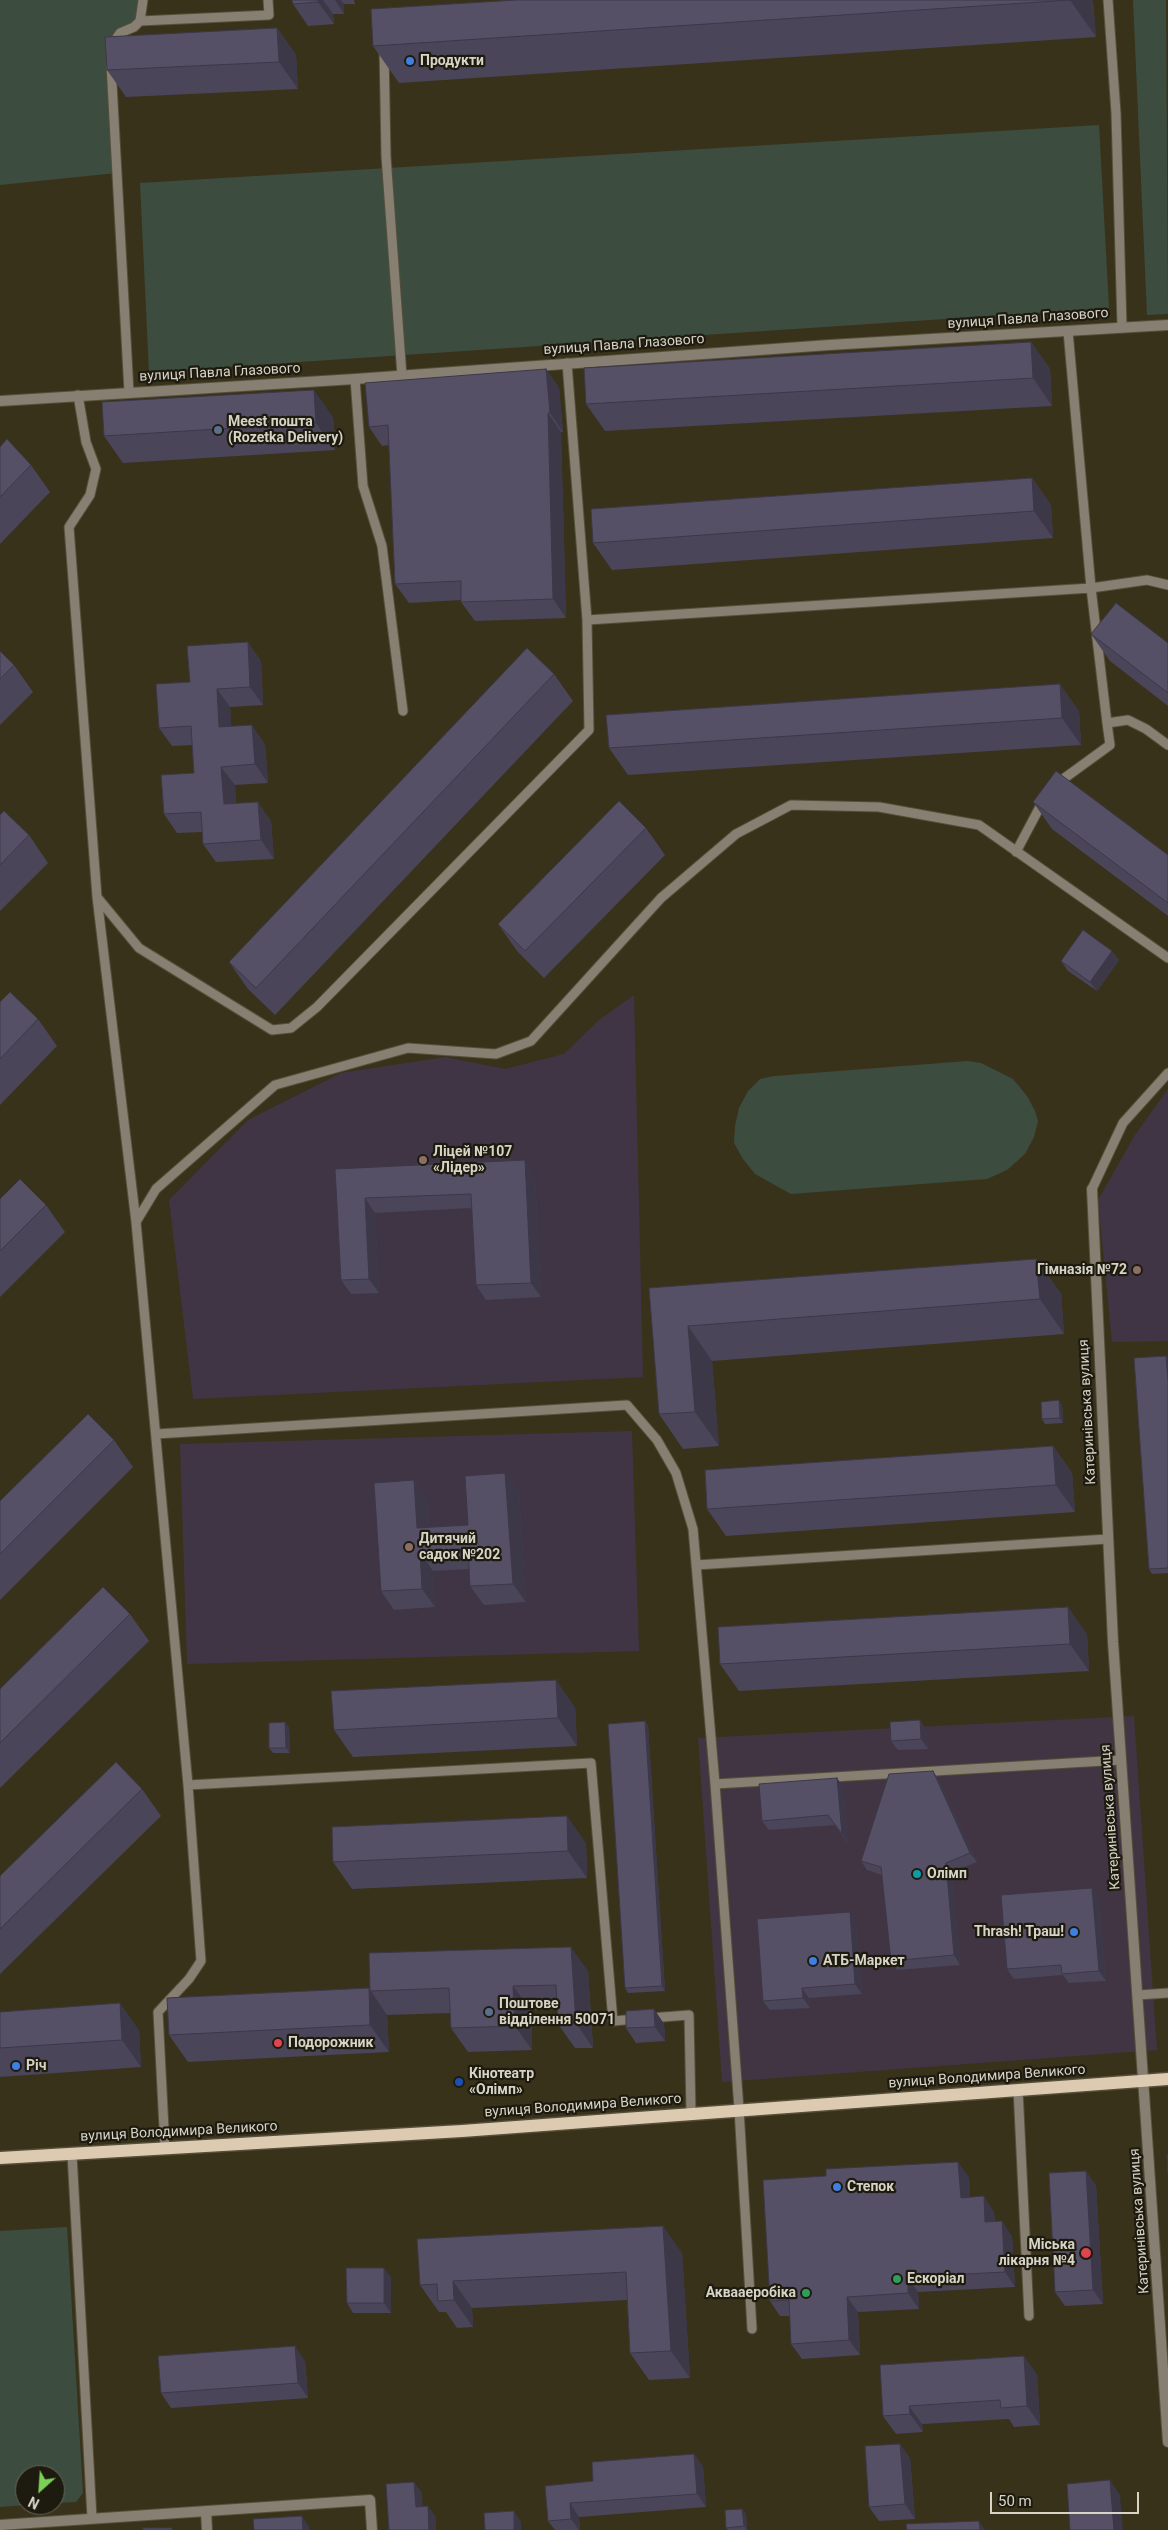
<!DOCTYPE html>
<html>
<head>
<meta charset="utf-8">
<style>
	body { margin:0 }
	#map { position:relative; width:1168px; height:2530px; overflow:hidden; background:#39321a; font-family:Roboto,sans-serif }
	canvas { display:block }
	.north { position:absolute; left:15px; top:2465px; width:50px; height:50px; box-sizing:border-box; background:#1d1a10; border:1px solid #676458; border-radius:50%; rotate:206deg; font-size:14px; font-weight:700; line-height:20px; text-align:center; color:#d7d3c5 }
	.north::after { content:''; display:block; margin:auto; width:18px; height:22px; background:#7ad156; clip-path:polygon(50% 0,100% 100%,50% 72%,0 100%) }
	.scale { position:absolute; left:990px; top:2492px; width:149px; height:22px; box-sizing:border-box; border:2px solid #d7d3c5; border-top:0; padding-left:6px; font-size:15px; line-height:18px; white-space:nowrap; color:#d7d3c5; -webkit-text-stroke:4px #1d1a10; paint-order:stroke }
</style>
</head>
<body>
<div id="map">
<canvas width="1168" height="2530"></canvas>
<div class="north">N</div>
<div class="scale">50 m</div>
</div>
<script>
const g = document.querySelector('canvas').getContext('2d');
g.lineJoin = 'round';
function fill(path, color) {
  g.fillStyle = color;
  g.fill(path, 'evenodd');
}
function toPath(rows) {
  const path = new Path2D();
  for (const r of rows) {
    path.moveTo(r[0], r[1]);
    for (let i = 2; i < r.length; i += 2) path.lineTo(r[i], r[i + 1]);
  }
  return path;
}
function stroke(path, color, width, dash) {
  g.strokeStyle = color;
  g.lineWidth = width;
  g.lineCap = dash ? 'butt' : 'round';
  g.setLineDash(dash || []);
  g.stroke(path);
}
function write(font, color, halo, rows, align = 'center') {
  g.font = font + ' Roboto,sans-serif';
  g.lineWidth = 4.5;
  g.setLineDash([]);
  g.textBaseline = 'middle';
  g.strokeStyle = halo;
  g.fillStyle = color;
  for (const [text, x, y, turn = 0] of rows) {
    g.save();
    g.translate(x, y);
    g.rotate((+turn || 0) * Math.PI / 180);
    g.textAlign = isNaN(turn) ? turn : align;
    if (halo) g.strokeText(text, 0, 0);
    g.fillText(text, 0, 0);
    g.restore();
  }
}
fill(toPath([
	[1134,1716,1157,2050,722,2082,698,1738]
]), '#413544');
fill(toPath([
	[634,995,643,1377,193,1399,169,1200,248,1120,341,1073,445,1057,505,1069,564,1054,599,1020],
	[1168,1089,1168,1341,1112,1342,1098,1200,1135,1135],
	[632,1431,639,1651,187,1664,180,1444]
]), '#403545');
fill(toPath([
	[0,0,143,0,142,16,116,37,116,173,0,185],
	[1133,0,1166,0,1168,314,1147,315],
	[1099,125,1109,308,149,372,140,183],
	[967,1061,981,1063,1013,1079,1027,1096,1035,1111,1038,1121,1034,1137,1025,1154,1007,1170,987,1179,791,1194,755,1174,743,1159,734,1143,735,1126,739,1108,748,1091,760,1079,774,1076],
	[67,2227,83,2493,76,2502,55,2503,55,2475,25,2475,27,2505,0,2507,0,2231]
]), '#3c4d40');
const service = toPath([
	[1108,0,1116,113,1122,327],
	[140,21,269,15,268,0],
	[112,45,120,33,134,27,140,21,143,0],
	[384,49,386,156,402,376],
	[111,65,129,392],
	[1068,331,1091,588,1107,723],
	[567,363,587,620,1091,588,1147,580,1168,585],
	[355,379,363,486,382,546,403,711],
	[78,395,86,442,96,469,90,495,69,527,97,897,139,948,272,1030,291,1028,317,1007,589,730,587,620],
	[1055,785,1110,745,1107,723,1128,720,1146,729,1168,745],
	[1016,852,1043,801],
	[97,897,136,1222],
	[1092,1189,1123,1123,1168,1073],
	[156,1434,627,1405,657,1440,676,1473,693,1529,715,1784],
	[696,1565,1108,1539],
	[188,1785,591,1763,613,2021,637,2019],
	[1138,1995,1168,1993],
	[650,2018,689,2015,691,2113],
	[1018,2089,1029,2316],
	[165,2148,158,2012,189,1979,201,1961,188,1785,136,1222,156,1189,275,1085,408,1048,496,1054,531,1041,661,898,736,834,791,805,879,807,979,825,1168,958],
	[72,2154,92,2518],
	[752,2329,739,2109,715,1784,1121,1760]
]);
const minor = toPath([
	[1092,1189,1113,1642,1168,2442],
	[206,2511,207,2530],
	[0,2525,370,2500,372,2530]
]);
const tertiary = toPath([
	[0,401,355,379,829,345,1168,325]
]);
const primary = toPath([
	[0,2158,462,2131,1168,2079]
]);
stroke(service, '#554f39', 11);
stroke(minor, '#554f39', 12);
stroke(tertiary, '#554f39', 12);
stroke(primary, '#554f39', 15);
stroke(service, '#877f72', 9);
stroke(minor, '#877f72', 10);
stroke(tertiary, '#877f72', 10);
stroke(primary, '#dccbb0', 12);
fill(toPath([
	[292,0,354,0,355,4,344,4,344,14,333,14,334,24,308,26,293,4],
	[516,0,1092,0,1093,2,1096,37,399,83,373,46],
	[277,28,296,55,298,89,126,97,107,70],
	[1031,342,1050,369,1052,406,605,431,586,404],
	[546,369,559,388,563,432,561,432,566,618,475,621,461,602,461,600,409,603,395,584,389,445,382,446,369,427],
	[333,417,335,450,123,463,104,436],
	[0,447,31,465,50,492,0,544],
	[1032,478,1051,505,1053,538,612,570,593,543],
	[1091,634,1168,643,1168,706,1110,661],
	[0,651,14,665,33,692,0,725],
	[261,661,263,705,230,707,231,726,265,744,268,783,235,785,236,804,271,821,274,859,216,862,203,844,202,832,177,833,164,814,194,773,192,745,172,746,159,728,190,682],
	[554,674,573,701,275,1015,248,989,229,962],
	[1079,711,1081,745,628,775,609,748],
	[1033,802,1168,855,1168,916,1052,829],
	[0,815,29,835,48,863,0,911],
	[646,828,665,855,544,978,517,951,498,924],
	[1112,951,1119,960,1097,991,1068,971,1061,961],
	[0,1002,38,1019,57,1046,0,1105],
	[335,1169,535,1175,541,1297,486,1300,476,1285,472,1208,375,1213,379,1293,351,1294,341,1280],
	[0,1199,46,1205,65,1232,0,1297],
	[649,1288,1061,1293,1064,1334,712,1361,719,1446,683,1449,659,1414],
	[1166,1356,1168,1358,1168,1573,1152,1574,1149,1569],
	[1062,1405,1063,1423,1045,1424,1042,1419],
	[114,1440,133,1467,0,1600,0,1501],
	[1053,1446,1072,1473,1075,1512,726,1536,707,1509],
	[505,1473,519,1492,526,1602,484,1605,470,1586,469,1569,433,1571,435,1607,394,1610,381,1591,414,1480,427,1499,429,1527,468,1525],
	[130,1614,149,1641,0,1788,0,1689],
	[1087,1634,1089,1671,739,1691,720,1664],
	[575,1707,577,1746,353,1757,334,1730],
	[645,1721,648,1726,665,1991,628,1993,625,1988],
	[289,1727,290,1753,273,1753,269,1748],
	[926,1730,928,1749,898,1750,891,1741],
	[933,1771,939,1781,977,1862,952,1872,960,1965,897,1970,891,1961,882,1875,867,1870,861,1861],
	[837,1778,843,1787,848,1844,835,1825,769,1830,762,1821],
	[142,1789,161,1816,0,1974,0,1876],
	[586,1843,587,1878,352,1889,333,1862],
	[1092,1888,1099,1898,1106,1981,1069,1983,1063,1975,1014,1979,1007,1969],
	[856,1922,862,1994,809,1998,810,2008,770,2010,763,2001],
	[588,1971,593,2048,575,2048,558,2024,557,2010,531,2010,532,2050,468,2052,451,2028,450,2013,387,2015,389,2052,188,2062,169,2035,370,1991],
	[654,2009,664,2024,665,2041,636,2043,626,2028],
	[0,2012,139,2030,141,2067,0,2077],
	[969,2177,970,2197,994,2212,995,2222,1002,2221,1012,2237,1015,2287,918,2292,919,2309,858,2312,860,2355,802,2359,791,2344,790,2316,780,2316,770,2301],
	[1096,2185,1103,2304,1065,2306,1055,2292],
	[682,2253,690,2378,649,2380,630,2353,627,2300,472,2308,473,2327,457,2328,446,2312,439,2312,420,2285],
	[391,2277,391,2313,353,2313,347,2303],
	[305,2361,308,2398,171,2408,161,2393],
	[880,2365,1037,2374,1040,2425,1014,2427,1009,2419,922,2424,923,2432,896,2434,883,2416],
	[694,2454,703,2467,706,2507,579,2517,580,2530,555,2530,548,2521,593,2481],
	[910,2458,915,2519,879,2521,869,2507],
	[742,2509,746,2514,747,2530,728,2530,726,2528]
]), '#4a4559');
fill(toPath([
	[318,0,323,0,333,14,334,24,318,2],
	[335,0,341,0,344,4,344,14],
	[1070,0,1092,0,1093,2,1096,37],
	[277,28,296,55,298,89,279,62],
	[1031,342,1050,369,1052,406,1033,378],
	[546,369,559,388,563,432,550,413],
	[314,390,333,417,335,450,316,423],
	[548,413,561,432,566,618,553,599],
	[1032,478,1051,505,1053,538,1034,511],
	[248,642,261,661,263,705,250,687],
	[1060,684,1079,711,1081,745,1062,718],
	[217,689,230,707,233,746,219,727],
	[252,725,265,744,268,783,255,764],
	[221,767,235,785,237,823,224,804],
	[258,802,271,821,274,859,261,840],
	[1112,951,1119,960,1097,991,1090,982],
	[525,1160,535,1175,541,1297,531,1283],
	[365,1198,375,1213,379,1293,369,1279],
	[1036,1259,1061,1293,1064,1334,1040,1299],
	[688,1326,712,1361,719,1446,695,1412],
	[1166,1356,1168,1358,1168,1380],
	[1059,1400,1062,1405,1063,1423,1060,1418],
	[1053,1446,1072,1473,1075,1512,1056,1485],
	[505,1473,519,1492,526,1602,513,1584],
	[414,1480,427,1499,430,1546,417,1528],
	[420,1552,433,1571,435,1607,422,1589],
	[1068,1607,1087,1634,1089,1671,1070,1644],
	[556,1680,575,1707,577,1746,558,1718],
	[920,1720,926,1730,928,1749,921,1739],
	[645,1721,648,1726,665,1991,662,1986],
	[285,1722,289,1727,290,1753,286,1748],
	[933,1771,939,1781,977,1862,970,1853],
	[837,1778,843,1787,848,1844,842,1834],
	[567,1816,586,1843,587,1878,568,1851],
	[946,1863,952,1872,960,1965,954,1955],
	[1092,1888,1099,1898,1106,1981,1099,1971],
	[850,1912,856,1922,862,1994,855,1984],
	[571,1947,588,1971,593,2048,576,2023],
	[513,1986,531,2010,532,2050,515,2026],
	[369,1988,387,2015,389,2052,370,2025],
	[802,1988,809,1998,810,2008,803,1998],
	[120,2003,139,2030,141,2067,122,2040],
	[654,2009,664,2024,665,2041,655,2027],
	[958,2162,969,2177,971,2213,961,2198],
	[1086,2171,1096,2185,1103,2304,1093,2290],
	[984,2196,994,2212,996,2238,985,2222],
	[1002,2221,1012,2237,1015,2287,1005,2272],
	[663,2226,682,2253,690,2378,671,2351],
	[384,2268,391,2277,391,2313,384,2303],
	[908,2277,918,2292,919,2309,908,2293],
	[453,2281,472,2308,473,2327,454,2300],
	[847,2297,858,2312,860,2355,849,2340],
	[295,2346,305,2361,308,2398,298,2383],
	[1024,2356,1037,2374,1040,2425,1027,2406],
	[909,2406,922,2424,923,2432,910,2414],
	[900,2444,910,2458,915,2519,905,2504],
	[694,2454,703,2467,706,2507,697,2494],
	[1110,2480,1120,2495,1123,2530,1114,2530],
	[414,2482,422,2493,423,2518,416,2507],
	[570,2503,579,2517,580,2530,579,2530,571,2519],
	[428,2506,436,2517,436,2530,429,2530],
	[742,2509,746,2514,747,2530,744,2526],
	[514,2511,521,2522,521,2530,514,2530],
	[302,2516,309,2527,309,2530,303,2530],
	[979,2521,985,2530,980,2530]
]), '#3c3848');
const building = toPath([
	[292,0,318,0,318,2,293,4,292,0],
	[516,0,1070,0,373,46,371,9,516,0],
	[277,28,279,62,107,70,105,37,277,28],
	[1031,342,1033,378,586,404,584,368,1031,342],
	[546,369,550,413,548,413,553,599,461,602,461,581,395,584,388,425,369,427,365,383,546,369],
	[314,390,316,423,104,436,102,402,314,390],
	[7,439,31,465,0,497,0,447,7,439],
	[1032,478,1034,511,593,543,591,509,1032,478],
	[1116,603,1168,643,1168,693,1091,634,1116,603],
	[248,642,250,687,217,689,219,727,252,725,255,764,221,767,224,804,258,802,261,840,203,844,201,812,164,814,161,775,194,773,191,726,159,728,156,684,190,682,187,646,248,642],
	[527,648,554,674,256,988,229,962,527,648],
	[0,651,14,665,0,679,0,651],
	[1060,684,1062,718,609,748,606,715,1060,684],
	[1056,771,1168,855,1168,903,1033,802,1056,771],
	[619,801,646,828,525,951,498,924,619,801],
	[4,811,29,835,0,865,0,815,4,811],
	[1083,930,1112,951,1090,982,1061,961,1083,930],
	[10,992,38,1019,0,1059,0,1002,10,992],
	[525,1160,531,1283,476,1285,471,1194,365,1198,369,1279,341,1280,335,1169,525,1160],
	[20,1179,46,1205,0,1251,0,1199,20,1179],
	[1036,1259,1040,1299,688,1326,695,1412,659,1414,649,1288,1036,1259],
	[1166,1356,1168,1380,1168,1568,1149,1569,1134,1358,1166,1356],
	[1059,1400,1060,1418,1042,1419,1041,1402,1059,1400],
	[88,1414,114,1440,0,1554,0,1501,88,1414],
	[1053,1446,1056,1485,707,1509,705,1470,1053,1446],
	[505,1473,513,1584,470,1586,468,1549,420,1552,422,1589,381,1591,374,1483,414,1480,417,1528,468,1525,465,1476,505,1473],
	[103,1587,130,1614,0,1743,0,1689,103,1587],
	[1068,1607,1070,1644,720,1664,718,1627,1068,1607],
	[556,1680,558,1718,334,1730,331,1691,556,1680],
	[920,1720,921,1739,891,1741,890,1722,920,1720],
	[645,1721,662,1986,625,1988,608,1724,645,1721],
	[285,1722,286,1748,269,1748,269,1723,285,1722],
	[116,1762,142,1789,0,1929,0,1876,116,1762],
	[933,1771,970,1853,946,1863,954,1955,891,1961,881,1867,861,1861,889,1774,933,1771],
	[837,1778,842,1834,828,1815,762,1821,759,1784,837,1778],
	[567,1816,568,1851,333,1862,332,1827,567,1816],
	[1092,1888,1099,1971,1062,1974,1061,1965,1007,1969,1001,1895,1092,1888],
	[850,1912,855,1984,802,1988,803,1998,763,2001,757,1919,850,1912],
	[571,1947,576,2023,558,2024,556,1985,513,1986,515,2026,451,2028,449,1988,370,1991,369,1953,571,1947],
	[369,1988,370,2025,169,2035,167,1998,369,1988],
	[120,2003,122,2040,0,2048,0,2012,120,2003],
	[654,2009,655,2027,626,2028,626,2011,654,2009],
	[1167,2155,1168,2155,1168,2174,1167,2155],
	[958,2162,961,2198,984,2196,985,2222,1002,2221,1005,2272,908,2277,908,2293,847,2297,849,2340,791,2344,789,2300,770,2301,763,2180,826,2176,826,2169,958,2162],
	[1086,2171,1093,2290,1055,2292,1049,2173,1086,2171],
	[663,2226,671,2351,630,2353,626,2272,453,2281,454,2300,438,2301,437,2284,420,2285,417,2239,663,2226],
	[346,2268,384,2268,384,2303,347,2303,346,2268],
	[295,2346,298,2383,161,2393,158,2356,295,2346],
	[1024,2356,1027,2406,1001,2408,1000,2400,909,2406,910,2414,883,2416,880,2365,1024,2356],
	[900,2444,905,2504,869,2507,865,2446,900,2444],
	[694,2454,697,2494,570,2503,571,2519,548,2521,545,2486,593,2481,592,2462,694,2454],
	[1110,2480,1114,2530,1070,2530,1067,2484,1110,2480],
	[414,2482,416,2507,428,2506,429,2530,389,2530,386,2484,414,2482],
	[742,2509,744,2526,726,2528,725,2510,742,2509],
	[514,2511,514,2530,485,2530,484,2513,514,2511],
	[302,2516,303,2530,254,2530,253,2519,302,2516],
	[979,2521,980,2530,907,2530,906,2524,979,2521],
	[143,2528,172,2528,172,2530,143,2530,143,2528]
]);
fill(building, '#565067');
stroke(building, '#3c3848', 1);
for (const [x, y, r, color] of [
	[410,61,5,"#3f7fe0"],
	[218,430,5,"#5c6f8a"],
	[423,1160,5,"#8d6e63"],
	[1137,1270,5,"#8d6e63"],
	[409,1547,5,"#8d6e63"],
	[917,1874,5,"#0f9aa8"],
	[1074,1932,5,"#3f7fe0"],
	[813,1961,5,"#3f7fe0"],
	[489,2012,5,"#5c6f8a"],
	[278,2043,5,"#e0444e"],
	[16,2066,5,"#3f7fe0"],
	[459,2082,5,"#1a4fb4"],
	[837,2187,5,"#3f7fe0"],
	[1086,2253,6,"#e0444e"],
	[897,2279,5,"#2e9e5b"],
	[806,2293,5,"#2e9e5b"]
]) {
  const dot = new Path2D();
  dot.arc(x, y, r, 0, 2 * Math.PI);
  g.fillStyle = color;
  g.fill(dot);
  stroke(dot, '#1d1a10', 2);
}
write('bold 14px', '#d7d3c5', '#1d1a10', [
	["Продукти",420,61],
	["Meest пошта",228,422],
	["(Rozetka Delivery)",228,438],
	["Ліцей №107",433,1152],
	["«Лідер»",433,1168],
	["Гімназія №72",1127,1270,"right"],
	["Дитячий",419,1539],
	["садок №202",419,1555],
	["Олімп",927,1874],
	["Thrash! Траш!",1064,1932,"right"],
	["АТБ-Маркет",823,1961],
	["Поштове",499,2004],
	["відділення 50071",499,2020],
	["Подорожник",288,2043],
	["Річ",26,2066],
	["Кінотеатр",469,2074],
	["«Олімп»",469,2090],
	["Степок",847,2187],
	["Міська",1075,2245,"right"],
	["лікарня №4",1075,2261,"right"],
	["Ескоріал",907,2279],
	["Аквааеробіка",796,2293,"right"]
], 'left');
write('14px', '#d7d3c5', '#1d1a10', [
	["вулиця Павла Глазового",1028,319,-4],
	["вулиця Павла Глазового",624,345,-4],
	["вулиця Павла Глазового",220,373,-3],
	["Катеринівська вулиця",1088,1412,-93],
	["Катеринівська вулиця",1111,1817,-94],
	["вулиця Володимира Великого",987,2077,-4],
	["вулиця Володимира Великого",583,2106,-4],
	["вулиця Володимира Великого",179,2132,-3],
	["Катеринівська вулиця",1140,2221,-94]
]);
</script>
</body>
</html>
